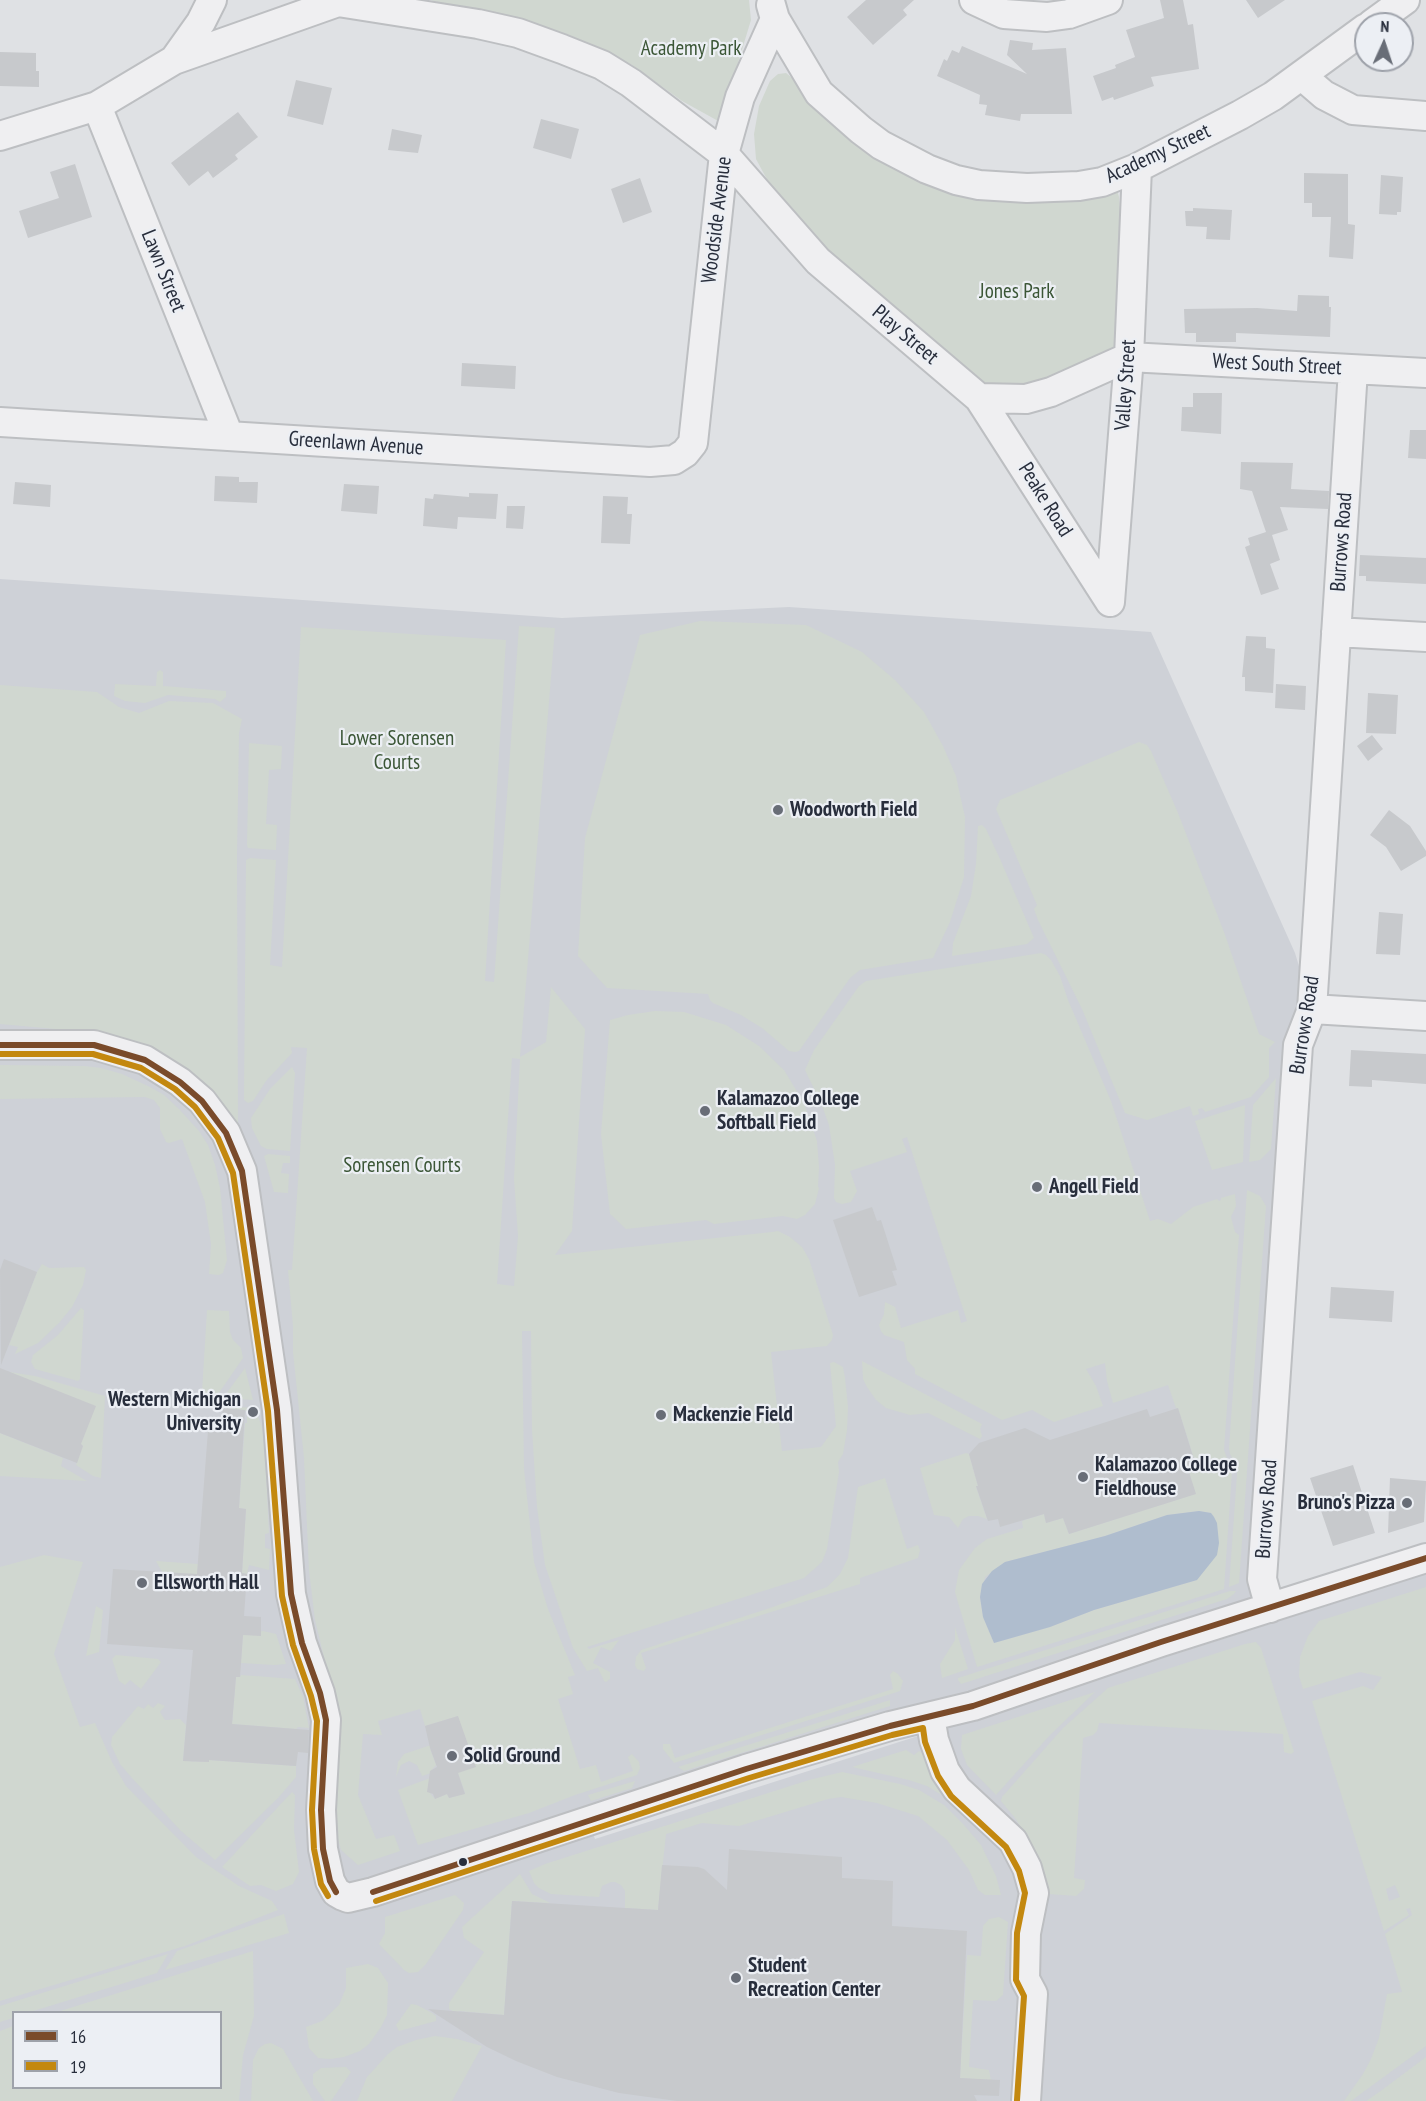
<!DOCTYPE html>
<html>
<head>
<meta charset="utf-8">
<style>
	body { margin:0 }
	#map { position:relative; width:1426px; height:2101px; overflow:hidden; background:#dfe1e4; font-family:"PT Sans Narrow",sans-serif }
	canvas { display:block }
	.legend { position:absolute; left:12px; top:2011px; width:210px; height:78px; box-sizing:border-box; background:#eceff4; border:2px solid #9ea2aa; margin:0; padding:8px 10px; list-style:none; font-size:18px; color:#282e3c }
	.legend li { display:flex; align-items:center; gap:12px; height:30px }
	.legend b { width:30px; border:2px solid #9ea2aa }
	.north { position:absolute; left:1354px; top:12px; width:60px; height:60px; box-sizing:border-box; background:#eceff4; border:2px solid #9ea2aa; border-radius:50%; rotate:3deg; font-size:16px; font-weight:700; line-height:24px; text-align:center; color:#282e3c }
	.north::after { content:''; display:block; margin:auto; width:21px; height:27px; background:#686d77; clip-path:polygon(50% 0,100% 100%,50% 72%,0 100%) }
</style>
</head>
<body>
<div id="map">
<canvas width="1426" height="2101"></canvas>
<ul class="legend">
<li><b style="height:8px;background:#7a4b2a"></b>16</li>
<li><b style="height:8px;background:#c3880f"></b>19</li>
</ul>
<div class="north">N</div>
</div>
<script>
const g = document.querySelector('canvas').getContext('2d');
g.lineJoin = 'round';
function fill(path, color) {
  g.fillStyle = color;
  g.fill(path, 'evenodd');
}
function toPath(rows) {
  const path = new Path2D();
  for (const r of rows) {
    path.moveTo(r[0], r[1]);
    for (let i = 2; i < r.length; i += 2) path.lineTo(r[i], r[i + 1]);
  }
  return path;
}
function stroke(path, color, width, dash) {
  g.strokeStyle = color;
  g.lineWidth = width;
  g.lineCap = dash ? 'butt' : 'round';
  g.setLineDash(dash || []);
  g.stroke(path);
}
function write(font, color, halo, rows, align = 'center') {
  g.font = font + ' "PT Sans Narrow",sans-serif';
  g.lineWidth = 4.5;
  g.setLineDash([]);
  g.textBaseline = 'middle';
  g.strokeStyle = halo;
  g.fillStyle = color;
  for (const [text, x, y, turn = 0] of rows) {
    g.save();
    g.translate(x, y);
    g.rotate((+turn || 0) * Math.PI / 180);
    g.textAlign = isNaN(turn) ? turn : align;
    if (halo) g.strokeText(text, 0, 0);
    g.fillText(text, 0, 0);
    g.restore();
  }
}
fill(toPath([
	[0,579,562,618,789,607,1151,632,1295,953,1312,1009,1270,1608,589,1823,595,1839,1426,1574,1426,2101,0,2101],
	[14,2012,220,2012,220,2088,14,2088]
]), '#ced1d7');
fill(toPath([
	[430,0,749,0,751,20,720,122,682,101,632,65,602,51,525,25],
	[786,73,909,171,1117,190,1119,197,1121,223,1116,343,1114,347,1110,352,1044,387,993,386,982,383,854,281,770,185,756,159,754,134,759,106,770,81,778,74],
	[700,621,806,625,862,652,895,680,924,712,943,746,956,776,960,795,965,817,964,877,950,922,933,958,860,970,850,978,799,1051,795,1052,789,1051,762,1028,741,1015,713,1003,710,1000,708,994,607,988,578,956,585,838,640,635],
	[519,626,555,628,520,1057,546,1042,551,987,585,1029,572,1231,555,1255,772,1232,778,1231,790,1237,802,1247,809,1259,833,1335,832,1340,827,1346,771,1352,782,1451,821,1447,836,1426,830,1363,834,1362,843,1367,845,1378,848,1407,847,1430,843,1454,838,1462,839,1472,827,1549,822,1562,804,1578,587,1647,589,1649,619,1640,611,1651,601,1647,593,1663,610,1672,610,1679,606,1682,604,1681,598,1668,587,1671,573,1648,545,1565,537,1507,532,1430,531,1331,522,1331,524,1469,534,1562,548,1609,575,1675,568,1677,573,1694,558,1699,580,1769,596,1765,601,1782,633,1771,628,1757,632,1754,639,1762,640,1768,637,1775,575,1795,529,1813,418,1845,398,1790,433,1777,430,1793,435,1799,447,1794,449,1798,465,1793,458,1773,458,1716,425,1726,420,1709,378,1721,382,1735,363,1734,358,1795,376,1839,394,1835,400,1851,358,1865,341,1850,336,1832,335,1798,339,1719,315,1620,309,1571,304,1458,293,1352,293,1326,288,1270,292,1270,307,1048,291,1047,292,1053,266,1081,253,1101,248,1103,244,1100,246,860,250,858,276,860,270,965,282,967,301,627,506,640,485,981,494,982],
	[512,1058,520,1059,514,1179,518,1236,514,1286,497,1284],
	[160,670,163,672,163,686,226,691,226,697,220,702,215,699,168,695,145,703,125,701,114,696,115,684,156,686,157,672],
	[0,685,97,692,119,707,139,713,169,701,213,703,242,719,239,733,237,856,238,1125,159,1052,120,1037,67,1030,0,1024],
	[1139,742,1147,745,1151,751,1178,813,1224,932,1259,1034,1275,1042,1269,1048,1269,1077,1251,1097,1205,1112,1202,1108,1198,1109,1199,1114,1193,1116,1190,1106,1147,1120,1125,1113,1082,1009,1038,920,1034,909,1037,905,996,809,1000,800],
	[249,743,282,746,281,769,269,770,266,824,277,825,276,850,248,848,247,845],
	[982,825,986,829,1000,859,1034,938,1027,944,952,956,953,943,971,896,976,864,978,826],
	[1041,953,1046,955,1051,960,1060,976,1068,1000,1111,1101,1150,1221,1158,1219,1171,1224,1193,1207,1217,1199,1219,1201,1221,1200,1221,1198,1235,1194,1236,1206,1231,1217,1235,1232,1239,1235,1224,1450,1232,1472,1224,1589,977,1667,955,1592,959,1570,975,1548,987,1539,1023,1528,1022,1521,1044,1514,1046,1523,1063,1518,1069,1534,1195,1494,1188,1469,1196,1465,1178,1408,1176,1408,1168,1385,1113,1403,1107,1381,1105,1363,1086,1369,1096,1386,1103,1406,1054,1422,1032,1410,1002,1420,915,1374,915,1369,907,1360,904,1342,884,1335,881,1331,879,1325,884,1314,885,1302,895,1307,901,1328,958,1310,961,1323,967,1321,907,1137,902,1139,907,1152,850,1171,857,1191,851,1202,842,1204,836,1202,834,1198,835,1165,829,1125,821,1103,805,1070,814,1050,859,986,866,981],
	[1199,1511,1211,1513,1197,1580,1094,1610,1050,1627,994,1643,983,1617,980,1597,985,1577,1005,1562,1105,1536,1167,1515],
	[655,1011,684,1012,726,1025,759,1046,784,1070,804,1103,817,1141,819,1167,818,1187,819,1188,815,1204,805,1215,797,1219,783,1216,714,1224,706,1220,626,1229,610,1214,601,1134,610,1020,628,1015],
	[0,1065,85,1066,101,1068,122,1074,150,1087,164,1095,179,1109,199,1131,208,1145,215,1165,220,1188,227,1260,223,1273,219,1275,209,1274,211,1244,205,1202,182,1139,169,1143,166,1142,160,1129,160,1108,154,1100,145,1097,0,1099],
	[292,1067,295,1073,290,1151,267,1149,261,1146,252,1128,251,1118,270,1089],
	[1276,1078,1271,1149,1260,1160,1249,1162,1253,1105],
	[1245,1105,1243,1162,1212,1170,1195,1121],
	[268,1154,290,1156,290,1163,283,1163,281,1173,289,1174,288,1193,274,1192,264,1156],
	[1247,1190,1260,1196,1266,1206,1239,1583,1229,1587,1237,1474,1237,1466,1230,1454,1229,1448],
	[42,1264,49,1268,84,1267,86,1270,83,1285,72,1307,59,1323,38,1343,15,1354,18,1347,9,1345,37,1272],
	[81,1308,84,1310,80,1379,78,1381,35,1369,31,1362,33,1355,58,1335],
	[207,1310,229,1311,230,1332,233,1340,241,1348,243,1358,212,1403,201,1408],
	[862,1361,982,1424,980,1429,982,1436,980,1439,928,1413,910,1415,886,1408,876,1400,867,1387,863,1379],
	[245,1368,253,1400,223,1398],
	[10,1372,35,1376,105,1396,101,1478,93,1476,76,1465,83,1446],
	[223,1406,255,1408,264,1433,269,1533,265,1534,265,1548,270,1549,269,1570,249,1565,247,1574,242,1573,246,1509,239,1508,245,1423,247,1423,247,1411,223,1408],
	[0,1433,63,1458,61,1466,87,1481,0,1476],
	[966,1453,969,1454,978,1486,976,1487,987,1519,978,1516,969,1516,963,1519,958,1528,949,1517,934,1515,920,1468],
	[885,1478,907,1549,918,1545,920,1550,918,1558,860,1578,860,1584,641,1653,646,1668,644,1671,637,1669,635,1665,636,1657,641,1650,770,1608,827,1587,840,1574,848,1558,858,1487],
	[44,1555,83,1562,54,1654,80,1727,95,1723,112,1762,126,1786,196,1857,239,1886,272,1901,278,1910,185,1946,0,2001,0,1567],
	[156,1561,198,1564,196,1592,162,1572],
	[1426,1587,1426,2046,1351,2101,1344,2101,1363,2074,1371,2059,1379,2038,1387,1994,1402,1992,1385,1934,1412,1915,1410,1908,1406,1909,1409,1915,1384,1931,1312,1701,1363,1686,1373,1690,1382,1677,1360,1672,1303,1689,1299,1676,1300,1657,1308,1636,1319,1621],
	[1395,1885,1400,1897,1389,1901,1386,1889],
	[1230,1591,1236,1591,1234,1594,1227,1599,961,1684,958,1680,958,1678],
	[96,1606,103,1610,99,1652,86,1656],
	[955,1627,968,1669,942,1678,940,1664,955,1640],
	[263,1631,276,1634,286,1664,274,1665,241,1663,243,1635],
	[1256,1642,1261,1648,1294,1752,1291,1754,1284,1752,1283,1734,1099,1723,1097,1731,1093,1735,1083,1738,1074,1878,1085,1880,1084,1889,1076,1896,1049,1894,1045,1891,1030,1842,1015,1818,1001,1801,1002,1797,1063,1728,1108,1688,1245,1644],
	[116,1655,158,1659,161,1662,141,1689,130,1680,125,1685,119,1681,112,1659],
	[893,1671,898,1674,903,1681,900,1691,674,1763,663,1749,663,1744,670,1744,675,1758,893,1689,890,1675],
	[241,1675,295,1679,303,1697,309,1728,298,1727,296,1729,232,1724,236,1677,240,1677],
	[1095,1692,1050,1735,996,1795,967,1765,961,1749,962,1735],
	[890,1700,890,1706,684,1771,678,1767],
	[158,1703,165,1706,160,1712,165,1720,180,1719,186,1725,183,1761,209,1762,209,1760,296,1766,296,1777,278,1798,215,1860,181,1831,132,1778,120,1764,111,1745,112,1737,138,1706,144,1709,148,1704,153,1708],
	[431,1745,430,1748,436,1765,431,1771,431,1773,422,1776,417,1765,409,1761,401,1765,396,1777,398,1762,404,1754],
	[906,1750,914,1755,919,1751,923,1754,948,1799,927,1786,909,1780,852,1767],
	[842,1772,900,1784,919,1790,944,1805,964,1825,981,1845,996,1876,1001,1895,985,1895,978,1890,969,1870,947,1840,918,1816,877,1803,841,1797,828,1799,739,1826,702,1823,666,1834,658,1910,625,1908,625,1891,621,1885,615,1882,611,1882,602,1886,599,1897,551,1894,539,1888,534,1883,529,1871,545,1864,809,1780],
	[635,1781,632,1788,591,1801,588,1795],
	[292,1792,295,1795,294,1830,299,1872,293,1884,276,1891,261,1885,250,1886,222,1867],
	[520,1874,532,1894,550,1903,512,1901,504,2015,459,2011,458,2014,449,2009,449,2003,484,1952,464,1938,462,1927],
	[455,1895,464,1903,463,1910,426,1964,418,1972,409,1973,404,1970,379,1944,385,1933,385,1917],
	[284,1914,289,1933,165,1970,177,1951],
	[999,1917,1008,1922,1003,1995,996,2001,973,2000,969,2067,989,2070,991,2080,960,2078,967,1955,981,1956,983,1926,989,1919],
	[253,1951,254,2016,243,2055,239,2101,0,2101,0,2031,13,2026,14,2088,220,2088,220,2012,57,2012],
	[168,1954,157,1973,30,2012,14,2012,13,2018,0,2022,0,2006],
	[368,1964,378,1968,388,1983,387,2015,381,2027,369,2044,360,2051,344,2057,330,2059,318,2058,309,2048,306,2027,322,2021,339,2005,346,1988,346,1968],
	[411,2004,417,2005,432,2013,436,2016,436,2021,399,2031,396,2025],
	[435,2036,457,2039,482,2046,452,2101,357,2101,367,2077,388,2054,397,2047,416,2040],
	[271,2043,283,2049,313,2101,251,2101,253,2060,259,2048,265,2044],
	[1426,2057,1426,2101,1366,2101,1382,2090],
	[346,2067,351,2072,331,2101,325,2101,313,2084,313,2074,321,2068]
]), '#d0d7d0');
fill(toPath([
	[1199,1511,1211,1513,1214,1517,1217,1523,1219,1543,1217,1555,1197,1580,1094,1610,1050,1627,994,1643,983,1617,980,1597,982,1584,992,1571,1005,1562,1105,1536,1167,1515]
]), '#afbdce');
fill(toPath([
	[866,0,914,0,903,10,907,15,873,45,847,17],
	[1160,0,1183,0,1188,25,1193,24,1199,69,1151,77,1154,86,1114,100,1113,97,1102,101,1093,76,1116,68,1115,65,1135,57,1126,30,1164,18],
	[1246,0,1285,0,1258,18],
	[1010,40,1033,43,1032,50,1066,48,1072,114,1021,114,1020,121,985,115,987,105,979,104,980,95,937,76,944,59,947,61,952,50,959,53,962,46,1027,74,1007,55],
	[0,52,36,53,36,71,39,71,39,87,0,86],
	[296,80,332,88,323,125,287,116],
	[238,112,258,137,235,155,238,159,213,178,208,171,189,186,171,163],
	[541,119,579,129,571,159,533,148],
	[392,129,422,135,418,153,388,150],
	[75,164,92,217,28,238,19,211,59,198,50,172],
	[1304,173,1348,174,1348,224,1355,225,1353,259,1329,257,1331,217,1312,217,1312,203,1304,203],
	[1381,175,1403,177,1401,212,1397,212,1397,215,1379,214],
	[640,178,652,212,623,223,611,189],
	[1193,208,1232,210,1230,240,1206,239,1207,227,1186,226,1185,211,1193,211],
	[1298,295,1329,296,1329,307,1331,307,1330,337,1236,333,1236,342,1196,342,1196,333,1185,333,1184,309,1257,308,1297,311],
	[462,363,516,366,515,389,461,386],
	[1193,393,1222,393,1221,434,1181,431,1182,407,1193,407],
	[1410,430,1426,430,1426,459,1408,458],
	[1241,462,1293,463,1291,489,1329,491,1328,509,1280,507,1288,530,1272,535,1280,560,1270,564,1279,589,1261,595,1245,547,1250,545,1248,538,1266,532,1252,491,1240,489],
	[215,476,239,477,239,482,258,482,257,503,214,501],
	[15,482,51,485,50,507,13,504],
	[344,484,379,486,377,514,341,511],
	[469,493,498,494,496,519,458,517,457,529,423,526,425,498,433,499,434,494,469,497],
	[603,496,628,497,627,514,632,514,630,544,601,543],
	[507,506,525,506,523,529,506,528],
	[1360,555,1426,558,1426,584,1366,581,1366,576,1359,576],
	[1246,636,1266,637,1266,648,1275,649,1273,693,1245,691,1245,677,1242,677],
	[1276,684,1306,686,1305,710,1275,708],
	[1368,693,1398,695,1396,734,1366,733],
	[1372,735,1383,749,1368,761,1357,746],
	[1389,810,1410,826,1426,851,1426,856,1401,871,1386,847,1370,835],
	[1379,912,1403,914,1400,955,1376,954],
	[1351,1050,1426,1054,1426,1084,1372,1080,1372,1087,1349,1086],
	[872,1207,877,1221,881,1220,897,1270,892,1271,897,1285,859,1297,833,1220],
	[4,1259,37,1272,1,1365,0,1270],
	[1331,1287,1394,1291,1392,1322,1329,1318],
	[0,1368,96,1406,81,1444,83,1446,77,1463,0,1433],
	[223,1408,245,1410,239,1508,246,1509,242,1573,247,1574,244,1616,261,1617,261,1636,243,1635,240,1677,236,1677,232,1724,309,1730,308,1753,298,1752,296,1766,209,1760,209,1762,183,1761,193,1650,107,1644,113,1569,197,1574,209,1418,222,1419],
	[1178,1408,1196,1466,1188,1469,1196,1494,1069,1534,1063,1518,1046,1523,1044,1514,1000,1527,998,1519,988,1521,976,1486,978,1486,969,1454,979,1443,1025,1428,1050,1440,1147,1409,1150,1417],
	[1353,1465,1375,1533,1333,1546,1310,1478],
	[1390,1478,1426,1481,1426,1484,1424,1522,1388,1533],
	[458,1716,476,1767,458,1773,465,1794,449,1798,447,1794,435,1799,433,1794,427,1792,430,1771,437,1767,430,1748,425,1726],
	[729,1849,842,1857,842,1878,893,1881,892,1926,967,1931,960,2078,1000,2080,999,2096,974,2095,977,2101,677,2101,619,2093,557,2077,516,2061,487,2047,428,2009,504,2015,512,1901,658,1910,662,1865,698,1867,704,1869,727,1890]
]), '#c7c9cc');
const minor = toPath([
	[974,0,1004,14,1047,17,1069,14,1108,0],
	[771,5,775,19,819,93,861,130,881,145,927,169,956,180,979,185,1027,188,1079,186,1102,182,1137,168,1240,115,1273,96,1366,28],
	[1372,24,1405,0],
	[174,60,201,22,212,0],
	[1302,76,1324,95,1353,110,1426,116],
	[97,106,229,436],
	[0,136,97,106,174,60,338,2,478,24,518,33,562,49,602,65,631,83,724,154,818,261,979,398,1026,399,1051,392,1129,357,1426,373],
	[979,398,1110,602],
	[0,422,650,462,674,460,685,453,693,443,724,154,740,97,775,19],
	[1110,602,1129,357,1137,168],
	[1336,632,1426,637],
	[1312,1009,1426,1016],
	[0,1045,94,1045,145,1060,180,1082,202,1101,226,1133,242,1171,277,1410,291,1594,302,1643,320,1693,326,1720,321,1810,323,1849,330,1881,336,1892,343,1896,348,1898,373,1892,746,1769,890,1726,973,1706,1161,1642,1426,1558],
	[1270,1608,1262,1579,1298,1045,1312,1009,1353,370],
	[930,1717,934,1740,945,1771,957,1789,1013,1841,1027,1868,1034,1893,1026,1933,1025,1979,1033,1994,1026,2101]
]);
stroke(minor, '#bdbfc2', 32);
stroke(minor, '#efeff1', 28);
stroke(toPath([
	[0,1045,94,1045,145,1060,180,1082,202,1101,226,1133,242,1171,277,1410,291,1594,302,1643,320,1693,326,1720,321,1810,323,1849,330,1881,336,1892],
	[373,1892,746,1769,890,1726,973,1706,1161,1642,1426,1558]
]), '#7a4b2a', 6);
stroke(toPath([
	[0,1054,93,1054,141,1068,175,1089,195,1107,218,1138,233,1173,268,1411,282,1596,293,1645,311,1696,317,1721,312,1810,314,1849,321,1884,328,1896],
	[376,1901,749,1778,892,1735,923,1728,925,1742,938,1776,951,1796,1006,1847,1019,1871,1025,1893,1017,1933,1016,1980,1024,1996,1017,2100]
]), '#c3880f', 6);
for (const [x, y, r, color] of [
	[778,810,6,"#686d77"],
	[705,1111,6,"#686d77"],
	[1037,1187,6,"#686d77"],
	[253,1412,6,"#686d77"],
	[661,1415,6,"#686d77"],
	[1083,1477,6,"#686d77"],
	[1407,1503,6,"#686d77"],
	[142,1583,6,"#686d77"],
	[452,1756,6,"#686d77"],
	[463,1862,5,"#282e3c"],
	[736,1978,6,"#686d77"]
]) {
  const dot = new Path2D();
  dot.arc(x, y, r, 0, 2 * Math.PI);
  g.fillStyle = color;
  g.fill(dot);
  stroke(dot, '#eceff4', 2);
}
write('21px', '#3b5636', '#eceff4', [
	["Academy Park",691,49],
	["Jones Park",1017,292],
	["Lower Sorensen",397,739],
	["Courts",397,763],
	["Sorensen Courts",402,1166]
]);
write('21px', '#282e3c', '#eceff4', [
	["Academy Street",1158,154,-25],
	["Woodside Avenue",717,220,-83],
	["Lawn Street",163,271,68],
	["Play Street",905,335,40],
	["West South Street",1277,365,3],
	["Valley Street",1126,385,-86],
	["Greenlawn Avenue",356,444,4],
	["Peake Road",1045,500,58],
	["Burrows Road",1342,542,-86],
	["Burrows Road",1305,1025,-81],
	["Burrows Road",1267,1509,-86]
]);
write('bold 21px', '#282e3c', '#eceff4', [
	["Woodworth Field",790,810],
	["Kalamazoo College",717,1099],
	["Softball Field",717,1123],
	["Angell Field",1049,1187],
	["Western Michigan",241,1400,"right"],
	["University",241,1424,"right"],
	["Mackenzie Field",673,1415],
	["Kalamazoo College",1095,1465],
	["Fieldhouse",1095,1489],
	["Bruno's Pizza",1395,1503,"right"],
	["Ellsworth Hall",154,1583],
	["Solid Ground",464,1756],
	["Student",748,1966],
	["Recreation Center",748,1990]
], 'left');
</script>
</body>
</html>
